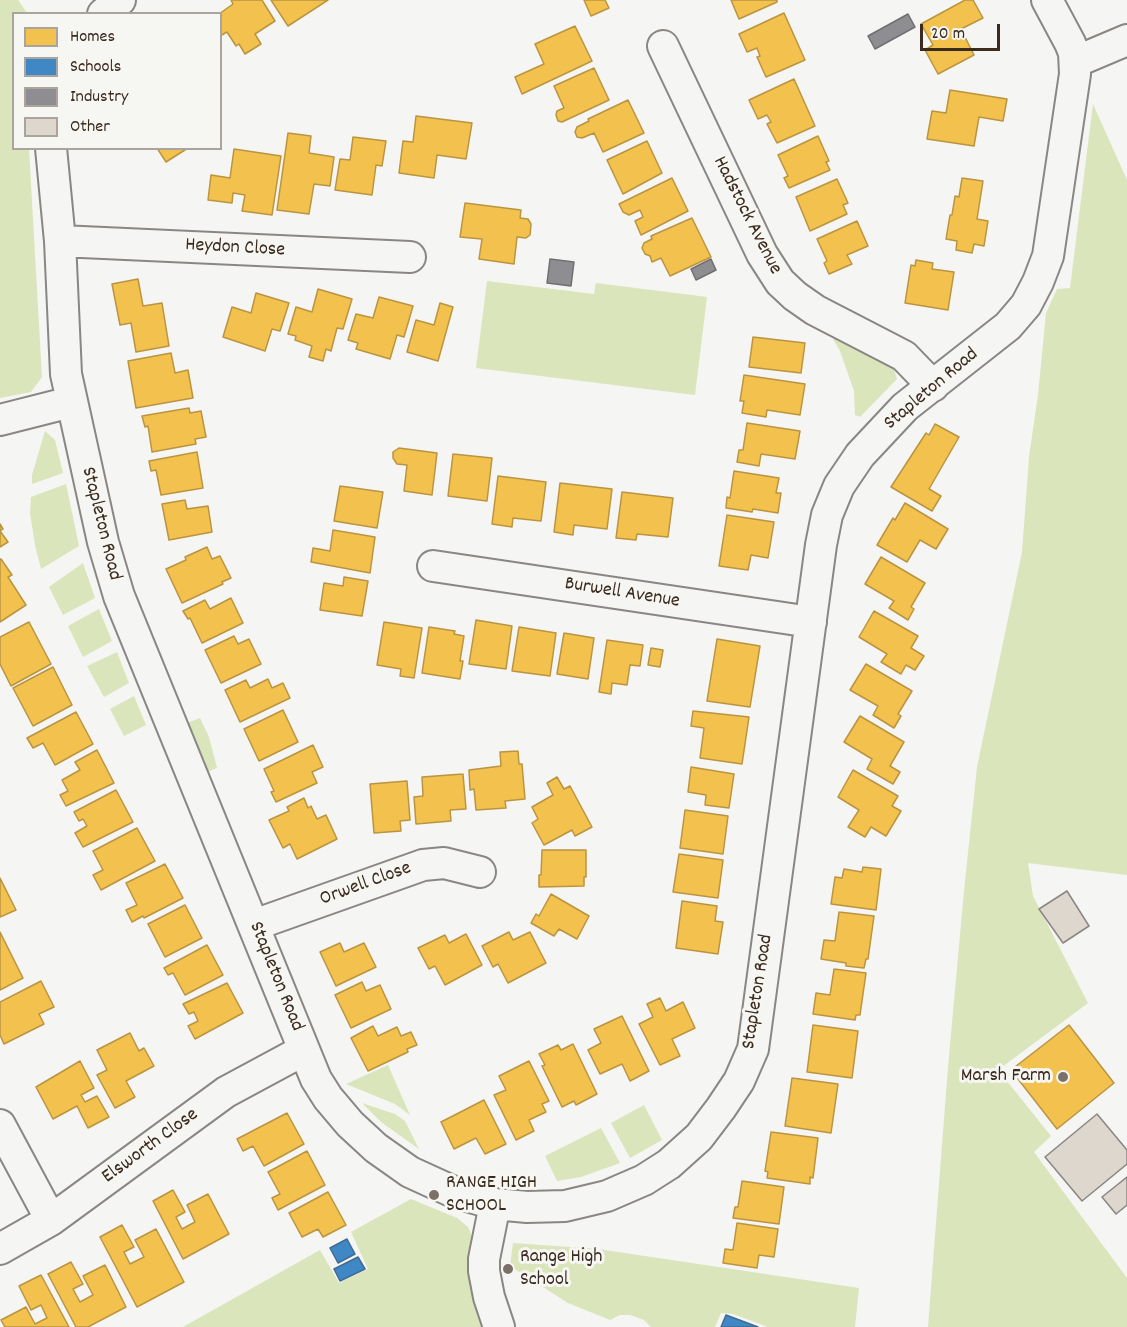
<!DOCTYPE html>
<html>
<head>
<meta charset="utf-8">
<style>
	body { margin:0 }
	#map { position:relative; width:1127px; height:1327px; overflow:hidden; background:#f5f5f3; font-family:Dekko,sans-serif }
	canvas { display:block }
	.legend { position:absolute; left:12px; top:12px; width:210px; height:138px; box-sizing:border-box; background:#f6f6f2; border:2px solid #aba49d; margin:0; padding:8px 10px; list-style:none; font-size:18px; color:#3b2a1e }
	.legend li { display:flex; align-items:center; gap:12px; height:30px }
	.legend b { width:30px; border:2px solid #aba49d }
	.scale { position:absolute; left:920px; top:24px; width:80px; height:27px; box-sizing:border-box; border:3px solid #3b2a1e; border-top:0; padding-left:8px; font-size:18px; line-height:21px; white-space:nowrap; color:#3b2a1e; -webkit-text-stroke:4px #f6f6f2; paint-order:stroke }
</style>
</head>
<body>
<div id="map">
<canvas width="1127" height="1327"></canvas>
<ul class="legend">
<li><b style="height:16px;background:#f2c14e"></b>Homes</li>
<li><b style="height:16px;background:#3f88c5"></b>Schools</li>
<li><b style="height:16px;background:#8d8d92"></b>Industry</li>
<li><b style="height:16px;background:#ded7ce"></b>Other</li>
</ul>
<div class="scale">20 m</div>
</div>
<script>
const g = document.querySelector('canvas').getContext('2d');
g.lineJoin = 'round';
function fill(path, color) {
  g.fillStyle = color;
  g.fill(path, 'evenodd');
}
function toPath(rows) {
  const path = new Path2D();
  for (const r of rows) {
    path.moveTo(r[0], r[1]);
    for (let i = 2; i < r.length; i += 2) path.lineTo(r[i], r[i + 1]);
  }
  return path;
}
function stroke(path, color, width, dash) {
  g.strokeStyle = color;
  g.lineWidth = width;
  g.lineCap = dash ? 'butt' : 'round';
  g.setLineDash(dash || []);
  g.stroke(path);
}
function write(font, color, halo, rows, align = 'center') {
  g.font = font + ' Dekko,sans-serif';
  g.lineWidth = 6;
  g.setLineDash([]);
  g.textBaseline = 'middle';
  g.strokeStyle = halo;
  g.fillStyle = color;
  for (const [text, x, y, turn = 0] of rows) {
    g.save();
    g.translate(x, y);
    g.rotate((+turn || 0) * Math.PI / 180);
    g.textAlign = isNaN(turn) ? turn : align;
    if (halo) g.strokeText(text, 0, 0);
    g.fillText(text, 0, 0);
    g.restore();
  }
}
fill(toPath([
	[0,0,18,0,27,13,14,14,14,148,29,149,42,377,31,392,0,398],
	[1093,104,1127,180,1127,875,1028,863,1033,896,1088,1003,998,1070,1051,1136,1034,1152,1127,1278,1127,1327,928,1327,948,1067,964,891,977,767,1022,552,1029,457,1038,395,1046,313,1057,289,1070,288],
	[487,281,594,294,596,283,707,297,695,395,476,368],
	[838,334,892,365,895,373,897,379,860,417,855,415,854,391,840,351,833,339],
	[45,431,55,440,63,473,32,484,32,475],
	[66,484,79,546,41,569,35,545,30,513,31,497],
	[83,563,95,598,63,615,49,587],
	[99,609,112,641,83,657,68,626],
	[117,652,129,683,104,697,87,666],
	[134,696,146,725,124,736,110,709],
	[200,718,209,737,217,768,207,772,187,723],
	[388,1065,410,1115,395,1104,346,1084],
	[362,1103,395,1114,405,1121,419,1149,381,1122],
	[644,1105,662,1140,630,1158,611,1123],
	[601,1128,620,1163,581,1177,557,1181,545,1156],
	[411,1199,457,1218,468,1227,471,1234,471,1248,485,1327,183,1327,320,1250,339,1283,368,1269,351,1232],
	[513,1243,598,1249,859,1288,855,1327,768,1327,733,1314,721,1313,715,1327,651,1327,644,1320,630,1315,620,1315,610,1320,568,1303,510,1266]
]), '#dae5bb');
const homes = toPath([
	[231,0,262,0,275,21,255,34,261,44,245,54,239,44,236,46,227,32,220,36,220,14,219,14,233,4,231,0],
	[271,0,328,0,288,26,271,0],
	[584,0,605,0,609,8,591,16,584,0],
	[731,0,777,0,777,2,739,19,731,0],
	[965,0,973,0,983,18,961,29,974,55,938,74,925,50,933,45,921,24,965,0],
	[784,13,805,60,766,77,757,57,760,56,757,48,747,52,739,34,784,13],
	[575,26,592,61,522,94,515,77,544,64,535,44,575,26],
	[594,68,609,100,562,122,558,121,556,115,557,111,564,108,554,86,594,68],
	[794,79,815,126,777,143,767,124,771,122,767,115,758,119,749,100,794,79],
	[950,90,1007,99,1003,121,979,117,974,146,927,139,932,111,946,113,950,90],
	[628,100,644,133,603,152,594,133,582,138,577,137,575,132,577,127,589,121,588,119,628,100],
	[416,116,472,123,466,159,437,155,434,178,399,173,403,141,413,142,416,116],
	[288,133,311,136,309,153,334,157,330,186,314,184,309,214,277,210,288,133],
	[818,136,829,161,826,162,830,170,789,188,784,178,788,176,778,155,818,136],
	[353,137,386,141,382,166,376,165,372,195,335,190,340,159,350,160,353,137],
	[647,141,662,173,623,194,607,160,647,141],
	[157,148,188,148,166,162,157,148],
	[234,149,281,156,272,215,242,211,245,195,233,193,232,203,208,200,211,175,230,178,234,149],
	[672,178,688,211,641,235,635,221,643,217,640,210,629,215,623,212,619,204,672,178],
	[962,178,983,181,977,219,988,221,984,246,974,244,972,253,956,250,957,241,946,239,950,215,952,215,955,196,959,197,962,178],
	[837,179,848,203,843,205,847,214,810,231,796,197,837,179],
	[465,203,521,210,520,218,528,219,531,224,530,235,526,238,517,237,514,264,479,259,482,239,460,237,465,203],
	[692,218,711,257,670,276,661,258,652,262,650,256,645,254,642,248,644,243,652,239,651,236,692,218],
	[857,221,868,246,847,255,852,264,829,274,824,263,827,261,817,239,857,221],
	[916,260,933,263,932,269,954,272,948,310,905,303,911,265,915,266,916,260],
	[138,279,143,306,162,303,169,346,136,352,131,323,120,325,112,284,138,279],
	[318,289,352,299,343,329,337,328,331,351,326,349,323,361,309,357,312,346,295,340,296,336,288,334,296,307,312,312,318,289],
	[256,293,289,303,280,331,272,329,265,351,223,337,232,307,251,313,256,293],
	[379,297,413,306,404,337,397,335,390,359,356,349,358,343,348,340,356,314,373,318,379,297],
	[440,303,453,307,438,361,407,352,416,320,434,325,440,303],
	[753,337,805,343,801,373,749,367,753,337],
	[171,353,175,373,188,370,193,398,136,408,128,361,171,353],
	[744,375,805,384,800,415,767,410,766,417,742,413,744,401,740,401,744,375],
	[189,408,190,413,201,411,206,437,195,439,196,444,152,452,148,426,145,427,142,416,189,408],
	[747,423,800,431,795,459,761,454,759,466,737,462,739,450,743,450,747,423],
	[935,424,959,437,929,489,941,496,932,511,891,487,926,433,929,435,935,424],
	[399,448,437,453,432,495,404,491,407,465,397,464,393,458,393,452,399,448],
	[197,452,203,488,161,495,156,470,151,471,149,461,197,452],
	[453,454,492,458,487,501,448,496,453,454],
	[734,471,779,478,776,493,781,493,778,513,753,509,752,512,726,508,727,497,730,498,734,471],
	[498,476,546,482,541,521,513,518,512,527,492,524,498,476],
	[560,483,612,489,607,529,574,525,573,535,554,532,560,483],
	[340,486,383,492,377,528,334,521,340,486],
	[622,492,673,498,668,537,637,534,636,540,616,538,622,492],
	[185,500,187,509,208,506,212,532,169,540,162,504,185,500],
	[905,503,948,529,936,549,920,540,907,562,877,545,893,518,895,520,905,503],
	[727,515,774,522,768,558,751,555,748,570,719,566,727,515],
	[0,524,3,529,0,531,8,542,0,547,0,524],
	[333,530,375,537,370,573,311,562,313,548,330,551,333,530],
	[207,547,212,559,220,556,231,578,222,582,223,584,182,603,166,569,186,560,185,557,207,547],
	[881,557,925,583,911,607,914,609,908,620,889,608,894,601,865,584,881,557],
	[0,559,1,559,12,575,8,577,26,605,0,622,0,559],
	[344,577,368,581,362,616,320,610,324,583,343,586,344,577],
	[231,598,243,623,202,643,190,618,188,619,183,611,205,600,210,609,231,598],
	[874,611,918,636,911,648,924,656,915,670,906,665,901,674,881,662,887,654,859,637,874,611],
	[476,620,512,626,506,669,469,664,476,620],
	[29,622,51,664,11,686,0,664,0,637,29,622],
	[384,622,422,628,414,678,400,676,401,669,377,665,384,622],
	[429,627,455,631,454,634,464,636,460,661,463,661,460,679,422,673,429,627],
	[519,627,556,633,550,676,512,671,519,627],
	[564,633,594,638,588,679,557,674,564,633],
	[234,636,238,644,249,639,261,664,221,683,205,650,234,636],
	[717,639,760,646,750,707,707,701,717,639],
	[607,640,643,645,640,666,630,665,627,685,612,683,611,694,599,692,607,640],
	[651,648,663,650,660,667,648,665,651,648],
	[866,664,912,691,898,714,901,716,894,728,873,715,878,706,850,690,866,664],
	[53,667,72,705,33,726,13,688,53,667],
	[268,679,272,688,283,683,290,698,240,722,225,690,246,680,250,688,268,679],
	[283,710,298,742,259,761,244,729,283,710],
	[693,711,749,717,742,764,700,758,704,728,691,726,693,711],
	[76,712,93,744,55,765,43,743,33,748,27,738,76,712],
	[860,716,904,742,890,766,900,772,893,784,867,769,872,759,844,742,860,716],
	[313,745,323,767,312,772,317,783,276,802,271,792,274,791,264,769,313,745],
	[97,750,114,783,66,806,60,795,68,791,62,780,80,770,75,762,97,750],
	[518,751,519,764,522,764,525,799,505,801,506,808,476,810,474,789,470,790,469,770,501,766,500,752,518,751],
	[691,767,734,774,729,808,705,805,706,795,688,792,691,767],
	[853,770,898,796,892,806,901,811,886,836,871,827,865,837,848,827,859,810,838,797,853,770],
	[463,774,466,809,450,810,451,821,416,824,414,797,423,796,422,777,463,774],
	[557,777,564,789,570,786,592,827,575,836,572,830,544,845,532,823,538,819,532,807,553,795,547,783,557,777],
	[407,781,410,820,400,821,401,831,374,833,370,784,407,781],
	[116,790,133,822,83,847,75,833,87,826,83,819,79,821,74,812,116,790],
	[304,798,308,808,311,806,317,819,326,815,337,839,297,859,290,844,283,848,269,820,289,811,287,807,304,798],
	[685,810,728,816,723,854,680,848,685,810],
	[137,828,155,861,101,890,93,875,103,870,93,851,137,828],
	[542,850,586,850,586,877,584,877,584,886,539,887,539,875,541,875,542,850],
	[679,854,723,860,718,898,673,892,679,854],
	[165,864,183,898,144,918,143,916,132,922,126,910,137,905,126,883,165,864],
	[863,867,881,869,876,910,831,904,835,877,842,878,844,869,862,872,863,867],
	[0,878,16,910,0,917,0,878],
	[551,894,589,916,577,939,559,929,554,936,531,923,536,914,539,916,551,894],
	[682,901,717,906,715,921,723,922,718,954,676,948,682,901],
	[185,905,202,938,165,957,148,924,185,905],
	[839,912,874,916,868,959,866,959,864,968,846,966,846,963,821,959,824,940,835,941,839,912],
	[0,932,23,978,0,990,0,932],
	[509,932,513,940,530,932,546,963,508,983,498,964,493,967,482,946,509,932],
	[466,934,482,965,445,985,435,966,429,969,418,948,445,935,449,943,466,934],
	[340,943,344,952,364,943,376,967,336,986,320,952,340,943],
	[207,945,223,975,185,995,173,973,168,975,164,968,207,945],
	[834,969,866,973,860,1015,856,1015,855,1020,813,1014,816,993,830,995,834,969],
	[41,981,54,1007,39,1014,44,1024,4,1044,0,1035,0,1002,41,981],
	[362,982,366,991,380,985,391,1009,351,1028,335,995,362,982],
	[227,983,243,1013,195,1039,188,1026,198,1021,194,1012,189,1014,183,1004,227,983],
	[660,998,666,1011,683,1002,695,1028,672,1039,680,1056,660,1065,639,1024,653,1017,647,1004,660,998],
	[622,1016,649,1071,630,1081,622,1064,600,1074,588,1050,601,1043,594,1029,622,1016],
	[813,1025,858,1031,852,1078,807,1072,813,1025],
	[1069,1025,1114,1083,1057,1129,1011,1070,1069,1025],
	[373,1026,378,1036,397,1027,401,1036,411,1032,417,1045,407,1049,408,1052,368,1071,351,1038,373,1026],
	[130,1033,139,1051,144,1048,154,1066,126,1081,135,1097,115,1108,97,1075,107,1070,97,1050,130,1033],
	[573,1044,597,1094,576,1105,574,1101,562,1107,542,1066,545,1065,539,1054,558,1045,561,1050,573,1044],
	[80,1061,94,1088,81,1095,85,1102,97,1096,109,1117,88,1128,77,1106,53,1119,36,1087,80,1061],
	[529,1061,549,1101,542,1104,546,1112,529,1120,534,1131,516,1140,494,1095,506,1090,499,1076,529,1061],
	[792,1078,838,1084,831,1133,785,1126,792,1078],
	[484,1100,506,1144,485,1154,476,1138,454,1149,441,1122,484,1100],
	[287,1113,304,1144,264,1166,253,1146,243,1151,237,1139,287,1113],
	[771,1132,818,1138,813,1178,810,1177,810,1184,767,1178,768,1172,765,1171,771,1132],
	[307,1151,325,1185,278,1210,272,1198,280,1194,268,1172,307,1151],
	[742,1181,784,1187,779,1224,733,1218,735,1207,738,1207,742,1181],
	[173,1190,185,1212,176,1217,182,1229,195,1222,187,1205,208,1194,229,1234,183,1259,153,1201,173,1190],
	[328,1192,346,1225,323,1237,318,1229,302,1237,289,1213,328,1192],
	[737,1223,778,1229,774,1257,759,1255,757,1268,723,1263,725,1249,733,1250,737,1223],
	[122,1225,134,1247,124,1252,130,1264,144,1257,135,1240,156,1229,184,1282,137,1307,100,1237,122,1225],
	[71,1262,83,1284,73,1289,80,1302,93,1295,83,1276,105,1265,126,1307,88,1327,76,1327,48,1274,71,1262],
	[41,1275,69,1327,5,1327,1,1320,26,1307,35,1324,47,1318,41,1305,31,1310,19,1286,41,1275]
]);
fill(homes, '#f2c14e');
stroke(homes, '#bb9440', 1.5);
const schools = toPath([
	[347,1239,355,1254,338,1263,330,1248,347,1239],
	[358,1257,365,1269,340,1281,334,1269,358,1257],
	[726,1315,758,1327,721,1327,726,1315]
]);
fill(schools, '#3f88c5');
stroke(schools, '#3e6c93', 1.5);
const industry = toPath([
	[908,14,915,27,875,49,868,36,908,14],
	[550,259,574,262,571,286,547,283,550,259],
	[711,259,716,270,696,280,691,269,711,259]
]);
fill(industry, '#8d8d92');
stroke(industry, '#746f6f', 1.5);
const building = toPath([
	[1067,891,1089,926,1063,943,1039,909,1067,891],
	[1097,1114,1127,1150,1127,1164,1082,1201,1045,1157,1097,1114],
	[1127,1177,1127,1205,1116,1214,1102,1197,1127,1177]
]);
fill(building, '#ded7ce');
stroke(building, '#8a8683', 1.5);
const minor = toPath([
	[103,14,120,0],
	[663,46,762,254,780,282,795,296,815,310,904,356,933,386],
	[1075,62,1127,40],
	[51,148,60,241,66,374,103,542,119,596,316,1079,328,1098,350,1124,376,1148,410,1172,456,1193,495,1204,527,1207,565,1206,607,1196,644,1180,669,1164,699,1137,721,1108,739,1081,753,1049,821,545,827,515,839,486,860,455,905,407,1008,326,1026,305,1038,282,1048,256,1075,74,1074,53,1070,43,1047,0],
	[60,241,410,257],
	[0,420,71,402],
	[433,566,811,622],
	[254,925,423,865,444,863,480,872],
	[0,1125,51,1220],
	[495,1204,484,1259,484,1271,489,1297,499,1327],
	[0,1249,51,1220,226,1092,304,1050]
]);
stroke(minor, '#8a8683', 34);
stroke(minor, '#f5f5f3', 30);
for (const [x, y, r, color] of [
	[1063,1077,6,"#7c7169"],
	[434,1195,6,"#7c7169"],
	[508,1269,6,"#7c7169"]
]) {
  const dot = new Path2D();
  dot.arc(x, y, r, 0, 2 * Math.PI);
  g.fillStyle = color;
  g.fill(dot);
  stroke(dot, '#f6f6f2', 2);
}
write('20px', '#3b2a1e', '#f6f6f2', [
	["Hadstock Avenue",746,216,63],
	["Heydon Close",235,249,3],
	["Stapleton Road",932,390,-40],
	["Stapleton Road",100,524,76],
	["Burwell Avenue",622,594,9],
	["Orwell Close",366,885,-20],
	["Stapleton Road",275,977,68],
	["Stapleton Road",759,992,-81],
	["Elsworth Close",151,1147,-36]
]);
write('20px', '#3b2a1e', '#f6f6f2', [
	["Marsh Farm",1051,1077,"right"],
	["RANGE HIGH",446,1184],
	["SCHOOL",446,1207],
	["Range High",520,1258],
	["School",520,1281]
], 'left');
</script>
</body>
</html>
